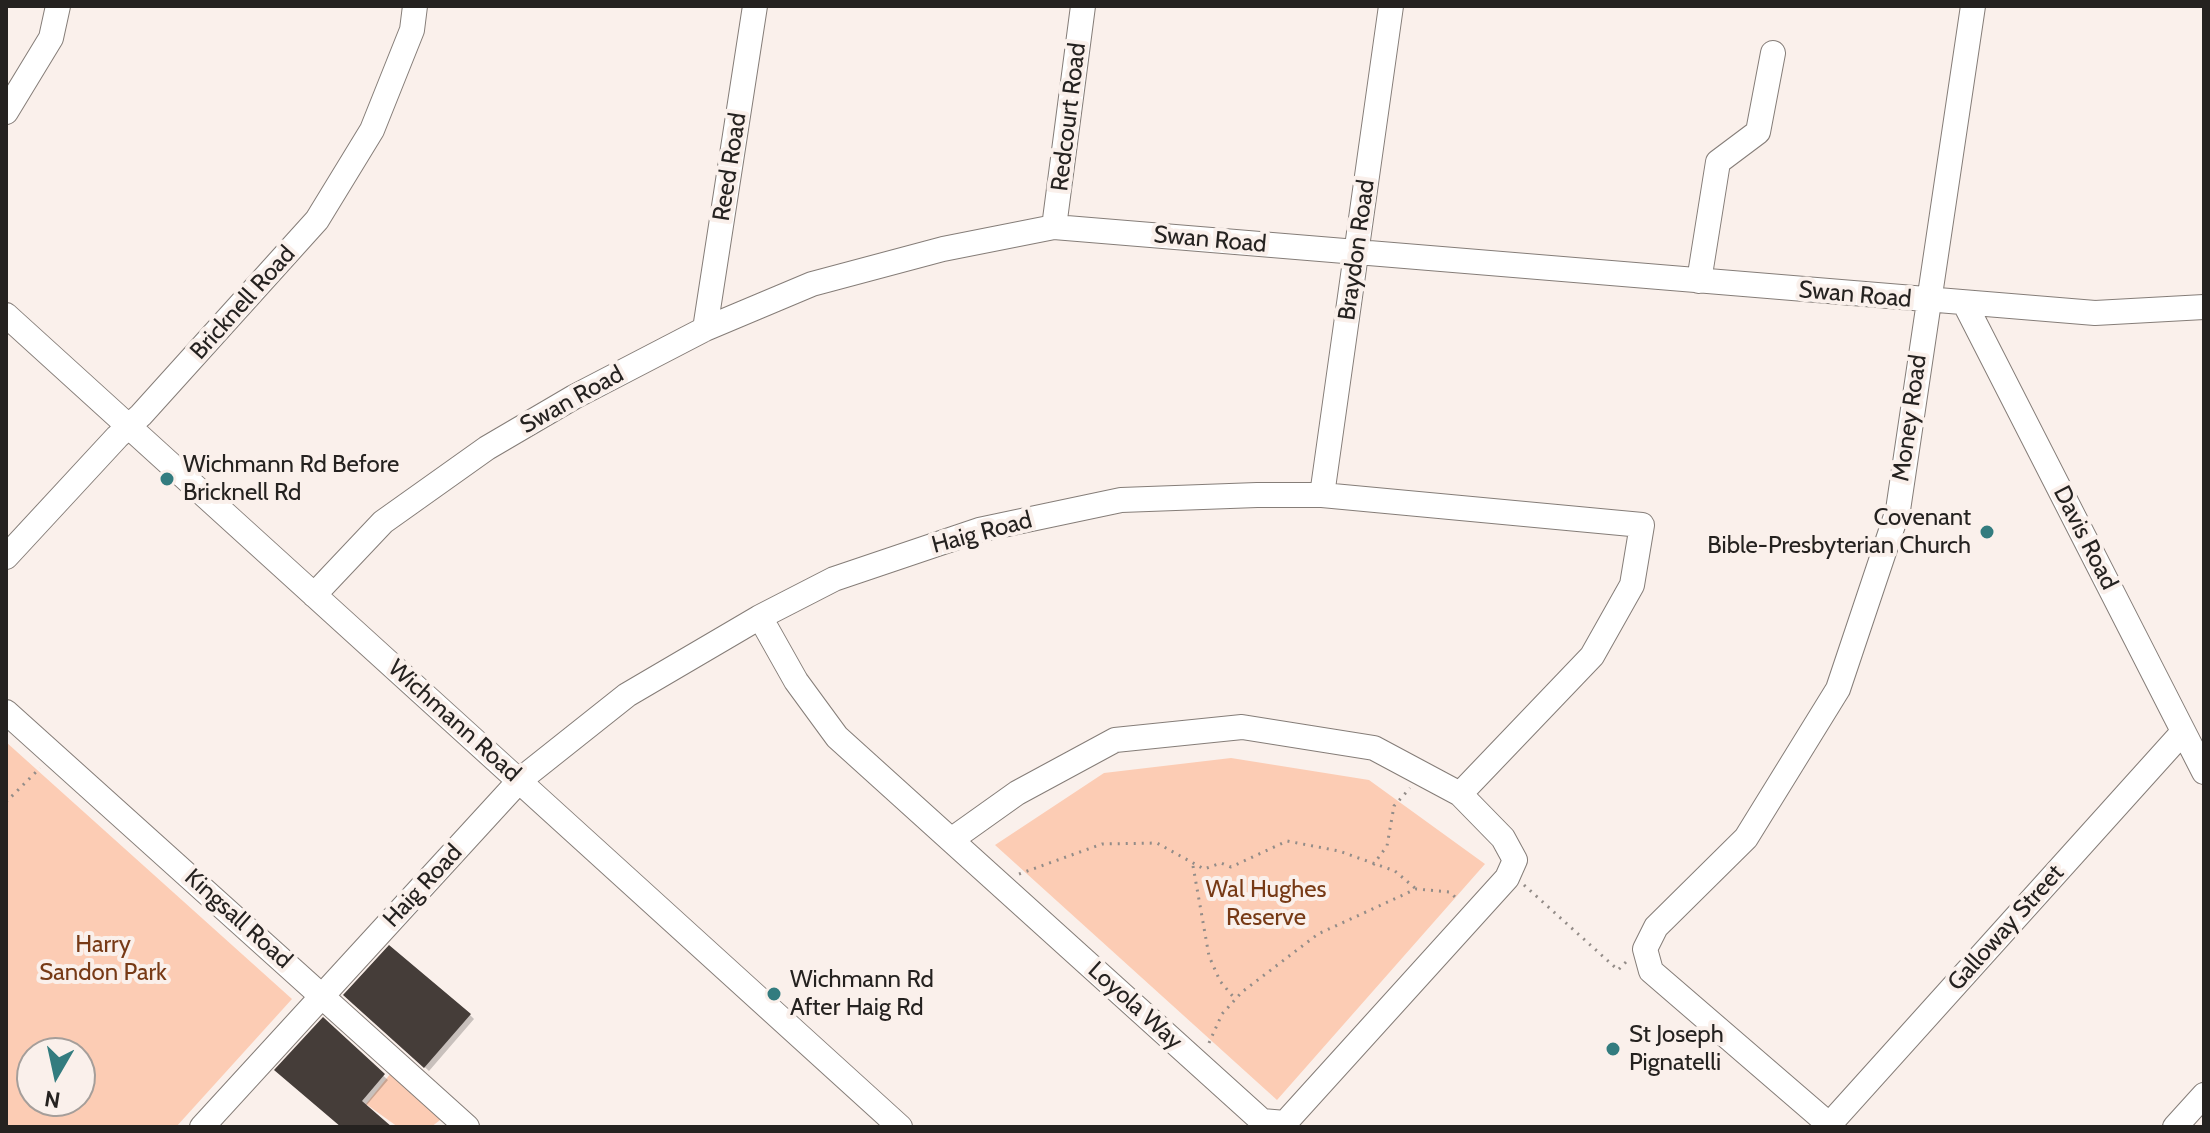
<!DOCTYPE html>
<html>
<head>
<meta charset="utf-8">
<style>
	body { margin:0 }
	#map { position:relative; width:2210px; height:1133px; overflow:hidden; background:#faf0eb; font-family:Cabin,sans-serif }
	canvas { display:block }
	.frame { position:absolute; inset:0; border:8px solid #252220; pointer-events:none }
	.north { position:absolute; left:16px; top:1037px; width:80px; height:80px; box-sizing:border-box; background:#faf0eb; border:2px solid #a59e9a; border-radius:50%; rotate:189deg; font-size:22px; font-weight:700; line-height:32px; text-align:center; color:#252220 }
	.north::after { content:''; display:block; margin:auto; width:28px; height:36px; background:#337c7f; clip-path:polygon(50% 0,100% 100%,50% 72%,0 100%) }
</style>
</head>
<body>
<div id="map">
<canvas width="2210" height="1133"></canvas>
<div class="frame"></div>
<div class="north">N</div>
</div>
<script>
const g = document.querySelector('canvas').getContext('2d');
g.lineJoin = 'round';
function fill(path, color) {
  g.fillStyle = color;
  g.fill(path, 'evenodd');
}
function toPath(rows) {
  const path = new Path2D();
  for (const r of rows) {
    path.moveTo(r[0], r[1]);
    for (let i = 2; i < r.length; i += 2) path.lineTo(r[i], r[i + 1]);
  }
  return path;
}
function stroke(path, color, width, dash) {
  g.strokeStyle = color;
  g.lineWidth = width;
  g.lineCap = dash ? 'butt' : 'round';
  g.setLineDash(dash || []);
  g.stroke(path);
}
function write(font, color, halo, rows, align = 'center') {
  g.font = font + ' Cabin,sans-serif';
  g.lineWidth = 8;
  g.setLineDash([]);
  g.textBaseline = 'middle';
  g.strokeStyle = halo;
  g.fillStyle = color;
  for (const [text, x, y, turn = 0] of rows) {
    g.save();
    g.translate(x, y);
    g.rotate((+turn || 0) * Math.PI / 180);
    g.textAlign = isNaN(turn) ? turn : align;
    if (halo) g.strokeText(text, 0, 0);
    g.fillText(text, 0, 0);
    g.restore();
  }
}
fill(toPath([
	[6,742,292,999,176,1127,6,1127],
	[32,1053,80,1053,80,1101,32,1101],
	[1231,758,1369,780,1485,864,1277,1100,995,845,1104,773],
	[395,1068,448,1114,431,1127,398,1127,366,1104]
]), '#fcccb4');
fill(toPath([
	[346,995,470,1015,474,1019,429,1071],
	[323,1020,388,1080,365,1107,388,1127,343,1127]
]), '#0003');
fill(toPath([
	[389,945,471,1014,424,1068,343,995],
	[323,1017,385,1074,362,1101,392,1127,341,1127,274,1070]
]), '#453d39');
const minor = toPath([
	[6,112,51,38,58,6],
	[1054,227,1083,6],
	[1699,281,1718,162,1758,132,1773,53],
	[1965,304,2204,772],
	[6,315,900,1127],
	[705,329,755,6],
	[1322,495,1391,6],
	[6,557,117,437,141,415,317,220,372,130,412,30,415,6],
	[314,595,383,522,487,448,574,397,705,329,812,284,943,249,1054,227,2095,313,2204,307],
	[760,617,796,681,837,737,1262,1121,1285,1123,1507,878,1515,860,1503,838,1460,794,1374,748,1242,727,1115,740,1017,793,951,840],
	[6,712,467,1127],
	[1829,1125,2183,732],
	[202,1127,520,780,627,695,760,617,834,579,979,530,1121,500,1257,495,1322,495,1642,525,1632,585,1592,656,1460,794],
	[1832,1127,1651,971,1645,949,1656,927,1746,838,1838,689,1898,510,1973,6],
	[2175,1127,2204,1095]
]);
stroke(minor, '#857d78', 26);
stroke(toPath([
	[6,802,40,768],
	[1373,865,1387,846,1394,806,1410,788],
	[1193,866,1209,956,1220,981,1235,999],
	[1019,874,1102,844,1157,843,1204,869,1221,863,1231,867,1287,841,1339,851,1395,871,1416,889],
	[1524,885,1618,970,1628,960],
	[1209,1043,1222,1014,1242,992,1318,934,1416,889,1450,892,1459,901]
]), '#938c88', 3, [2, 6]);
stroke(minor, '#fff', 24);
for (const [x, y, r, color] of [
	[167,479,8,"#337c7f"],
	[1987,532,8,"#337c7f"],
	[774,994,8,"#337c7f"],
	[1613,1049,8,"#337c7f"]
]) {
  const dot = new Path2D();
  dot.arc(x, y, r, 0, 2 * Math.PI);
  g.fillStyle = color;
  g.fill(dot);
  stroke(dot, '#faf0eb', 3);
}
write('24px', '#252220', '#faf0eb', [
	["Redcourt Road",1069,117,-83],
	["Reed Road",730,167,-81],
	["Swan Road",1210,240,5],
	["Braydon Road",1357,250,-82],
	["Swan Road",1855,295,5],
	["Bricknell Road",243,303,-48],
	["Swan Road",572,400,-29],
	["Money Road",1910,418,-82],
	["Haig Road",982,533,-15],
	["Davis Road",2085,538,63],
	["Wichmann Road",454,721,42],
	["Haig Road",423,886,-47],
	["Kingsall Road",238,919,42],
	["Galloway Street",2006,928,-48],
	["Loyola Way",1135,1006,42]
]);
write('24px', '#252220', '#faf0eb', [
	["Wichmann Rd Before",183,465],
	["Bricknell Rd",183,493],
	["Covenant",1971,518,"right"],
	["Bible-Presbyterian Church",1971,546,"right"],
	["Wichmann Rd",790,980],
	["After Haig Rd",790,1008],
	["St Joseph",1629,1035],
	["Pignatelli",1629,1063]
], 'left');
write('24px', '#773a16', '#faf0eb', [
	["Wal Hughes",1266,890],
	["Reserve",1266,918],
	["Harry",103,945],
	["Sandon Park",103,973]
]);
</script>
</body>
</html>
